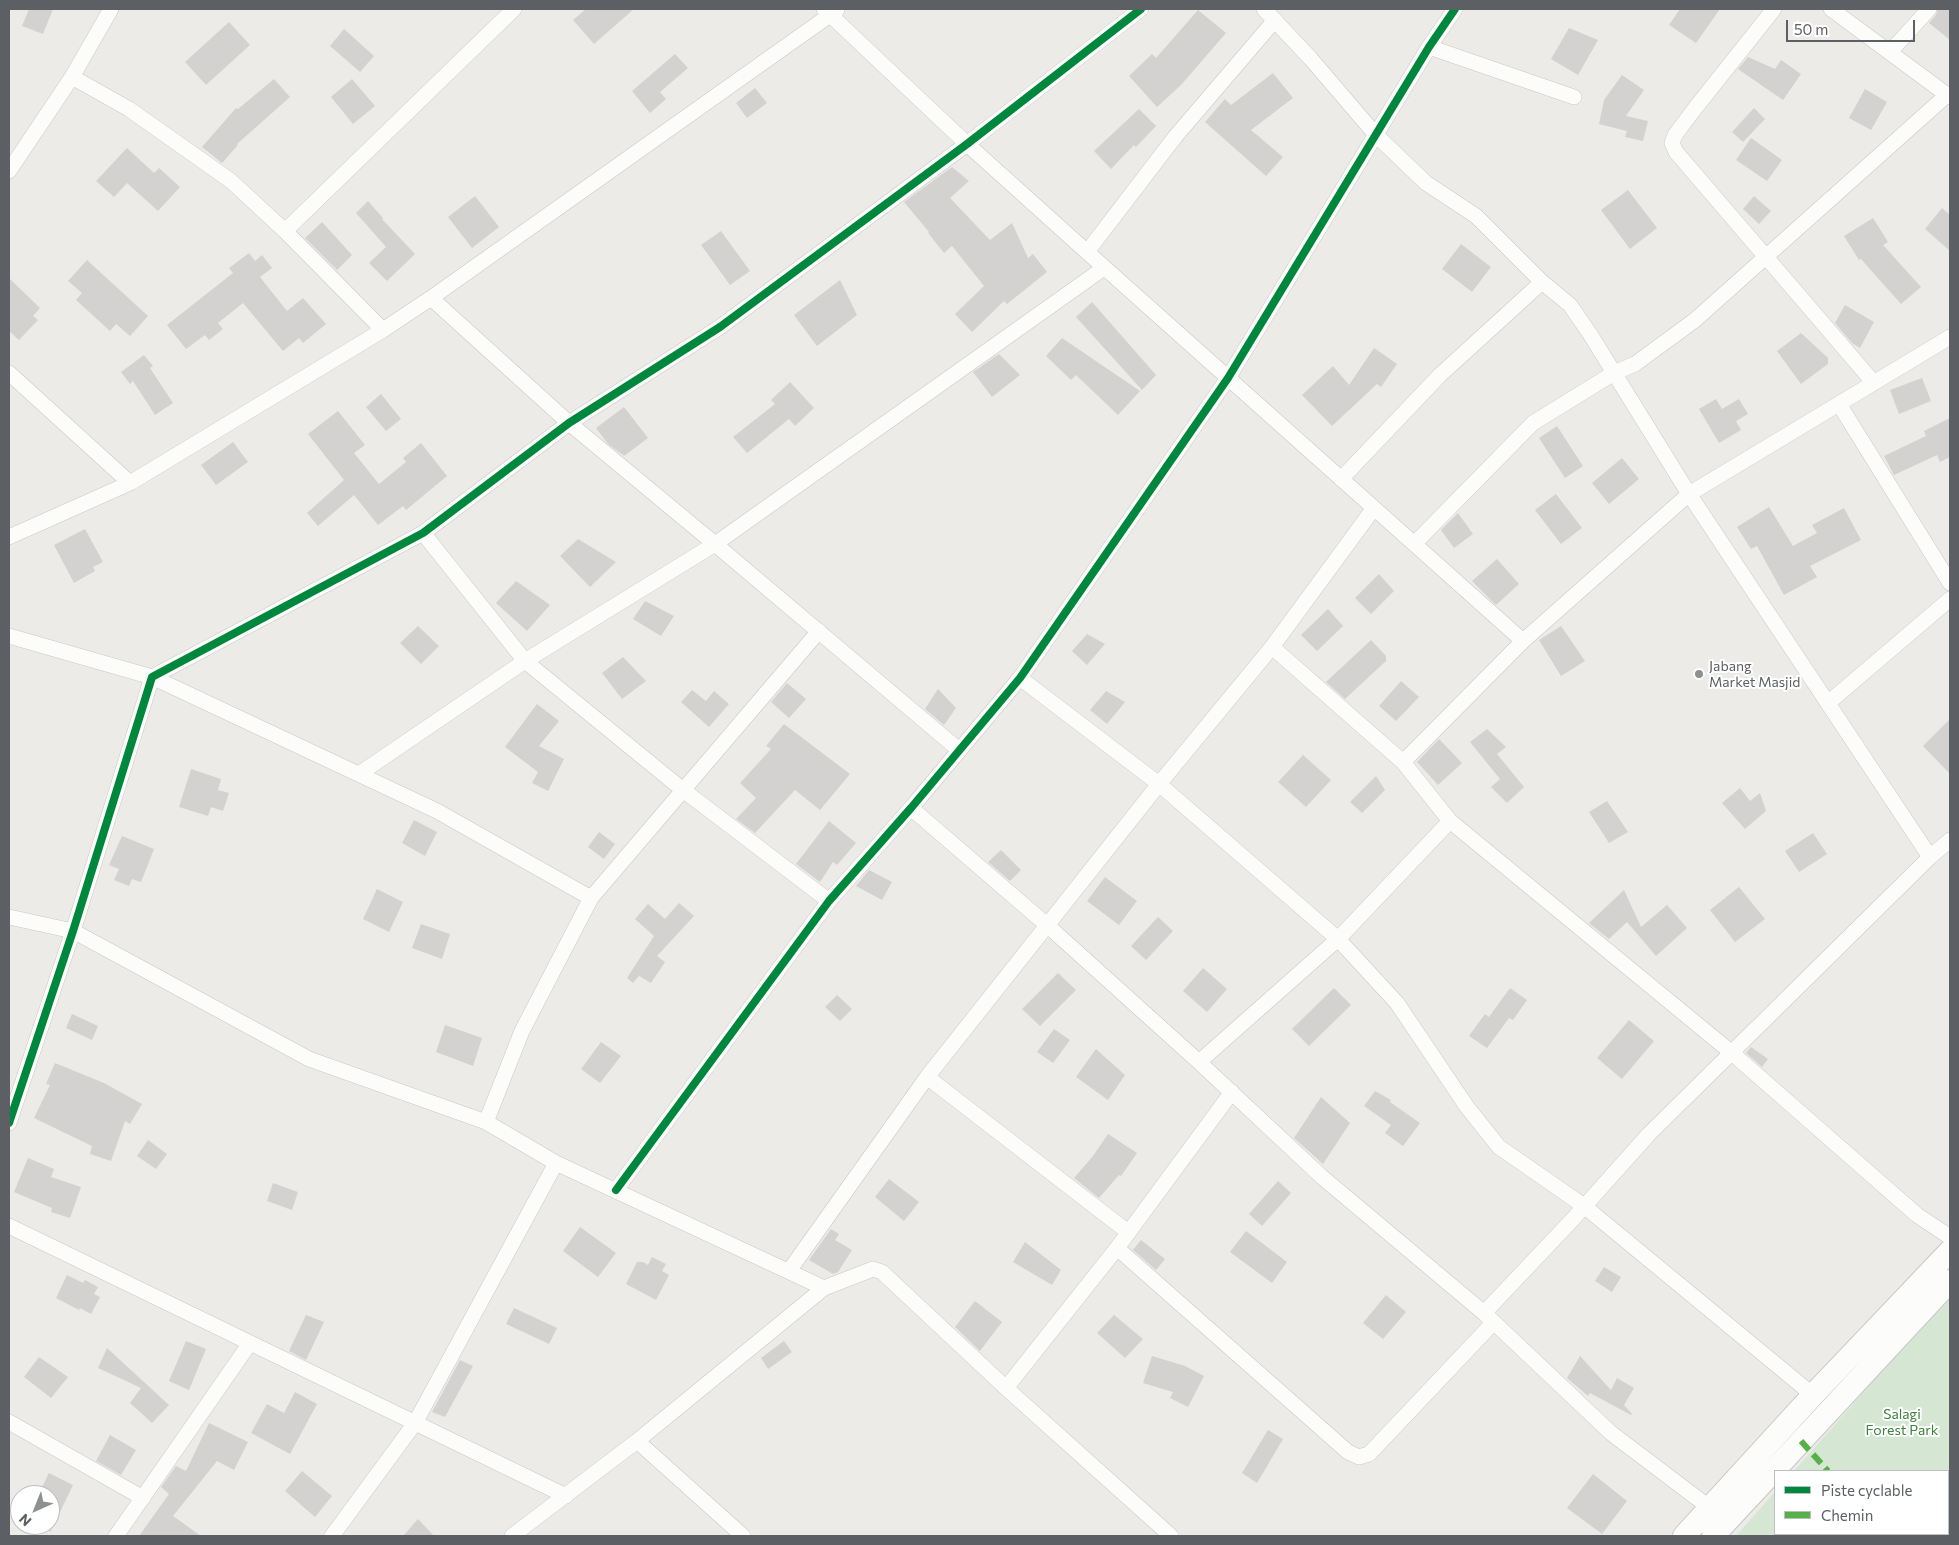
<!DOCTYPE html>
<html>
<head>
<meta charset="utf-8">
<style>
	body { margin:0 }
	#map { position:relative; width:1959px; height:1545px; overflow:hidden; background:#ecebe7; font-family:Commissioner,sans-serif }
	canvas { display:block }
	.frame { position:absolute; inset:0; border:10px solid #5c6064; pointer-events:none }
	.legend { position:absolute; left:1774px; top:1470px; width:175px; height:65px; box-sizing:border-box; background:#fff; border:1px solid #bebfc1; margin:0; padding:6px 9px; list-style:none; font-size:15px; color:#5c6064 }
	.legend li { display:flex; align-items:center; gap:10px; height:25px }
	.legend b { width:25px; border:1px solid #bebfc1 }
	.north { position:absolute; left:10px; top:1485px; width:50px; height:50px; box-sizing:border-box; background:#fff; border:1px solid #bebfc1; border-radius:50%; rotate:224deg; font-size:14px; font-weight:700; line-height:20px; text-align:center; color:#5c6064 }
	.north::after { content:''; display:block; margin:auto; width:18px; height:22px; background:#8e9192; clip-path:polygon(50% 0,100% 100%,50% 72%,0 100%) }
	.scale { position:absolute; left:1786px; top:20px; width:129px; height:22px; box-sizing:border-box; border:2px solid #5c6064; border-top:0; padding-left:6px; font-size:15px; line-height:18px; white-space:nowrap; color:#5c6064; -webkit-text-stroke:4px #fff; paint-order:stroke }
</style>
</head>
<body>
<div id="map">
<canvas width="1959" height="1545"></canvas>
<div class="frame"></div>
<ul class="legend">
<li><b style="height:6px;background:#00873e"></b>Piste cyclable</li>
<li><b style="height:6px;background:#58b04a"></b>Chemin</li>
</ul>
<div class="north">N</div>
<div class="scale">50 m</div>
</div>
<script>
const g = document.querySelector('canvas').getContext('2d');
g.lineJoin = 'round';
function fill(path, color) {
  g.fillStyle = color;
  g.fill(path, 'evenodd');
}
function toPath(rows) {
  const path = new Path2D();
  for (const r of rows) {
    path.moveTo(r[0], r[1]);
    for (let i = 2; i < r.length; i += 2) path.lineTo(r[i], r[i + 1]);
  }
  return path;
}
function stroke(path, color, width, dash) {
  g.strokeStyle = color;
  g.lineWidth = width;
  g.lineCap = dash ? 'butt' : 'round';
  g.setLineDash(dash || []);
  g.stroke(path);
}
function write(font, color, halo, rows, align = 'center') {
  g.font = font + ' Commissioner,sans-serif';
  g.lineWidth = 4;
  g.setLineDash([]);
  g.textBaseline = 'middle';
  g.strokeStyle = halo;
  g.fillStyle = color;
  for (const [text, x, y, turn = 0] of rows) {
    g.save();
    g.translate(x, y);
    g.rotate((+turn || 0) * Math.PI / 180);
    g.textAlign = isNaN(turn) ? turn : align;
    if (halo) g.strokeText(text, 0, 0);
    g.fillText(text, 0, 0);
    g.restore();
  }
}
fill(toPath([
	[1950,1299,1950,1536,1736,1536,1775,1492,1775,1534,1948,1534,1948,1471,1794,1471,1889,1363]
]), '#d5e7d3');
fill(toPath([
	[29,9,53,9,43,34,22,26],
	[586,9,634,9,594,44,573,20],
	[1680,9,1720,9,1696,43,1669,25],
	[1938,9,1950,9,1950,40,1929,23,1936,15],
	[1198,10,1226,33,1181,85,1157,107,1129,76,1152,54,1156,58],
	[229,22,250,45,206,85,185,62],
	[1569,28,1598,40,1578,75,1551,59],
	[344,29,374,56,360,72,330,46],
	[675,54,688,68,660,92,666,99,650,113,632,91],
	[1748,57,1775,69,1781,60,1801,74,1783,100,1738,69],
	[1273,73,1293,98,1251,130,1283,157,1266,176,1205,122,1225,99,1231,105],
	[1622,75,1644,90,1626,116,1648,121,1643,141,1625,137,1627,131,1599,124,1604,100],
	[274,79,290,97,237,144,238,145,222,163,202,147,236,108,238,109],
	[352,79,375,106,353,124,331,97],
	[755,88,767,103,747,118,736,103],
	[1865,89,1887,102,1871,130,1849,118],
	[1754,108,1765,119,1743,142,1732,132],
	[1139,109,1156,126,1136,147,1134,145,1111,169,1094,151],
	[1751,138,1782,160,1767,181,1736,160],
	[127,148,154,173,159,168,180,187,158,211,127,183,114,197,96,181],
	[952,167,969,181,950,198,990,240,1012,223,1028,258,1033,254,1047,272,1007,304,1004,301,972,332,955,314,984,286,952,246,944,253,928,233,929,232,904,202],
	[1628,190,1657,228,1630,249,1601,210],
	[475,196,499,227,472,248,448,217],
	[1754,196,1771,211,1759,224,1743,209],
	[368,201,383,218,382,219,415,254,387,281,369,263,386,247,356,213],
	[1942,208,1950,215,1950,251,1925,229],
	[1873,218,1888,242,1883,245,1921,287,1901,304,1861,259,1859,260,1844,236],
	[322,222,352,255,337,270,305,238],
	[721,231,750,271,730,285,701,245],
	[1461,244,1491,267,1472,292,1442,269],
	[249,253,255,261,262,255,272,268,260,277,287,311,303,298,326,324,303,343,299,338,283,351,243,303,218,323,223,329,209,340,205,335,186,349,167,325,233,273,229,268],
	[87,260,148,316,130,336,116,324,110,331,76,300,82,293,68,281],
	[9,278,40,308,33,316,38,320,19,340,9,331],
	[840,280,857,315,817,346,794,315],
	[1092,302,1156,375,1142,390,1076,317],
	[1845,305,1874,322,1860,348,1852,343,1835,323],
	[1801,333,1828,358,1828,364,1801,384,1777,351],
	[1062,338,1140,391,1118,415,1076,375,1071,380,1046,356],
	[1374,348,1397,364,1381,387,1377,384,1332,426,1302,395,1333,366,1349,385],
	[999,354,1020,375,992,397,973,372],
	[144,355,153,366,150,368,173,403,155,415,133,381,130,384,121,372],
	[1922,378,1931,401,1899,414,1890,390],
	[790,382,814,408,795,426,789,419,747,453,733,437,775,404,771,400],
	[381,394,401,419,386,431,366,407],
	[1716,399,1722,409,1739,399,1748,414,1736,421,1741,430,1719,443,1699,409],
	[624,407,648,438,624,456,608,444,596,428],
	[338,411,365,445,354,453,379,484,406,462,403,458,421,443,447,476,406,510,403,506,378,525,354,495,318,526,307,513,344,480,308,434],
	[1950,418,1950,457,1940,462,1937,455,1894,475,1884,456,1926,436,1924,431],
	[1557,426,1583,466,1565,478,1539,438],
	[233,442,248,462,216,485,201,465],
	[1622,458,1639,479,1609,504,1592,483],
	[1556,494,1582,528,1561,544,1535,510],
	[1769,507,1793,546,1817,533,1812,525,1844,508,1861,540,1810,566,1817,577,1784,595,1757,546,1751,549,1737,527],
	[1458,513,1473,534,1454,548,1441,530],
	[85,529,103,562,93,567,95,571,74,583,54,545],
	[578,539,616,562,590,587,560,556],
	[1497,559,1519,584,1496,605,1472,581],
	[1379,574,1394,591,1371,614,1355,598],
	[516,581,550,605,527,631,496,603],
	[645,601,674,616,661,636,633,619],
	[1328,609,1343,626,1317,651,1301,635],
	[418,626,439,646,421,664,400,643],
	[1561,626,1585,661,1561,676,1539,640],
	[1087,634,1105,644,1087,665,1072,651],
	[1371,640,1386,656,1386,661,1345,699,1326,682],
	[623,657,646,681,622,699,602,673],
	[1401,681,1419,697,1396,721,1379,706],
	[787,683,806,699,789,718,771,702],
	[938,689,956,708,944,725,925,709],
	[692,690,706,701,714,691,729,704,709,727,681,702],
	[1106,691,1125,702,1107,724,1090,710],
	[537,704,559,721,539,746,564,759,548,791,532,783,538,772,505,747],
	[1950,719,1950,774,1923,746],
	[784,724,850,774,820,810,795,790,755,833,736,819,756,798,740,783,771,749,766,746],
	[1487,729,1506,747,1497,754,1524,787,1507,803,1491,787,1500,779,1470,742],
	[1439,739,1462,763,1438,785,1417,762],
	[1303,755,1331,780,1306,807,1278,782],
	[191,769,221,779,218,790,229,793,223,811,211,807,208,816,179,807],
	[1376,776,1385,790,1362,813,1350,802],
	[1740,788,1750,801,1760,793,1766,811,1745,829,1722,803],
	[1607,801,1628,832,1609,843,1589,812],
	[414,820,437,832,425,856,402,843],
	[829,821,856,843,837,865,833,862,820,882,796,864],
	[599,832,615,844,604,859,588,847],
	[1813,833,1827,854,1799,872,1785,851],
	[122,836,154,849,141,882,132,879,129,886,114,880,119,869,109,865],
	[1001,850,1021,870,1010,881,988,862],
	[869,870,892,882,882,900,856,886],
	[1105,877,1137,901,1119,925,1087,901],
	[1739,887,1765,919,1735,942,1710,910],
	[377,889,403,902,389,932,363,919],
	[1624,890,1641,927,1667,905,1687,928,1656,956,1627,922,1609,939,1589,923],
	[679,903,694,916,657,956,665,962,651,983,639,976,633,983,627,978,654,936,635,919,648,904,665,919],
	[1158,917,1173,931,1146,960,1131,946],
	[421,924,450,934,442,959,412,948],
	[1203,968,1227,989,1207,1012,1183,991],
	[1058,973,1076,990,1040,1026,1022,1009],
	[1334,988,1351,1005,1309,1046,1292,1029],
	[1510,988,1527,1000,1513,1020,1509,1018,1487,1048,1469,1036,1485,1014,1489,1017],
	[837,995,852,1009,840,1021,825,1007],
	[72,1014,98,1026,92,1040,66,1028],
	[1629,1020,1654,1041,1622,1079,1597,1058],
	[445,1025,482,1038,473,1066,436,1052],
	[1054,1029,1070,1040,1053,1063,1037,1052],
	[601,1042,621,1056,600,1083,581,1069],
	[1751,1047,1768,1059,1762,1067,1746,1053],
	[1096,1049,1125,1075,1108,1100,1076,1077],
	[55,1063,104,1083,142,1104,130,1124,125,1121,111,1161,90,1154,92,1146,34,1118,50,1085,46,1084],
	[1375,1091,1391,1100,1390,1102,1420,1123,1403,1146,1385,1133,1391,1125,1364,1106],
	[1321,1097,1350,1123,1323,1164,1294,1138],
	[1108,1134,1137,1153,1121,1176,1119,1175,1099,1198,1074,1178,1093,1156],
	[148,1140,167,1154,156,1169,137,1156],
	[28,1158,54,1169,51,1177,81,1187,70,1218,51,1212,52,1208,14,1192],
	[889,1179,919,1202,904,1221,875,1197],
	[1278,1181,1291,1193,1262,1226,1249,1214],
	[273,1183,298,1192,292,1210,267,1201],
	[580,1227,616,1253,598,1277,563,1251],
	[831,1229,839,1234,835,1240,852,1250,838,1272,833,1274,809,1260],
	[1246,1231,1287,1262,1272,1283,1230,1252],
	[1141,1240,1165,1259,1156,1270,1133,1250],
	[1025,1242,1061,1270,1052,1285,1013,1262],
	[652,1257,666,1264,662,1271,669,1275,656,1300,626,1284,637,1262,643,1262,648,1265],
	[1604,1267,1621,1277,1612,1292,1595,1281],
	[67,1275,83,1283,85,1280,98,1287,94,1294,100,1297,91,1314,80,1308,79,1310,56,1298],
	[1386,1295,1406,1312,1383,1339,1363,1323],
	[975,1301,1002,1322,980,1351,955,1327],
	[514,1308,557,1328,549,1344,506,1324],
	[306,1315,324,1322,306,1360,289,1351],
	[1114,1315,1143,1339,1125,1358,1097,1333],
	[186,1341,206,1349,189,1390,169,1381],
	[784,1341,792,1352,768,1369,761,1358],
	[107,1348,169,1405,152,1423,130,1403,141,1388,98,1368],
	[1152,1356,1185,1366,1204,1376,1188,1407,1170,1398,1173,1392,1143,1383],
	[1580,1356,1611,1390,1617,1378,1634,1388,1624,1405,1632,1414,1631,1415,1590,1393,1588,1396,1567,1378],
	[39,1357,68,1377,51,1398,24,1377],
	[460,1360,473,1366,445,1417,432,1412],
	[295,1392,317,1404,290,1454,251,1433,267,1404,284,1413],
	[209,1423,248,1442,234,1470,217,1461,173,1516,201,1536,139,1536,169,1494,161,1487,176,1466,186,1471],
	[1268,1430,1283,1439,1257,1483,1242,1473],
	[110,1435,136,1450,121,1475,96,1461],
	[302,1471,332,1496,315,1517,285,1491],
	[49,1473,73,1485,50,1533,50,1495,38,1495],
	[1593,1474,1627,1501,1602,1534,1567,1508],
	[418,1519,434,1536,403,1536]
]), '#d3d2d0');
const street = toPath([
	[824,9,967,144,1087,252,1523,641],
	[1264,9,1311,59,1376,135,1426,183,1476,216,1542,282,1570,305,1590,334,1689,494,1930,857],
	[1774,9,1696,107,1675,135,1672,143,1676,152,1874,383],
	[1831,9,1950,97],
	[1429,47,1574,97],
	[1890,52,1929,9],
	[72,77,129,109,231,181,285,231,383,330,431,298,569,423,715,544,959,750],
	[9,171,72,77,111,9],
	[285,231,514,9],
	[1087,252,1175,137,1275,20],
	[431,298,837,10],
	[9,373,130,483],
	[1839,404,1950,583],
	[1341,479,1440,375,1542,282],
	[423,533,525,661,683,790,829,901],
	[9,537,130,483,383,330],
	[1414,544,1533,423,1614,373,1635,364,1695,320,1947,95],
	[9,636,152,677,437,811,591,898],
	[1272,647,1403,762,1450,821,1732,1053,1917,1215,1950,1237],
	[1020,678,1159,784,1338,939,1397,1003,1467,1107,1499,1147,1584,1206,1813,1395],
	[1828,703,1950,599],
	[1403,762,1523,641,1689,494,1950,337],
	[359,774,525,661,715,544,1104,268],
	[911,808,1048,926,1199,1062,1322,1177,1484,1313,1611,1433,1710,1508],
	[9,917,73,931,309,1059,486,1122,556,1163,824,1288],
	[1199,1062,1338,939,1450,821],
	[927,1077,1128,1232],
	[486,1122,522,1031,591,898,819,631],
	[9,1123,73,931,152,677,423,533,569,423,720,327,967,144,1141,9],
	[616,1190,829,901,911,808,1020,678,1228,378,1429,47,1455,9],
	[9,1226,566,1496],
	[1117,1248,1348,1452,1359,1457,1369,1454,1494,1322],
	[789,1271,927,1077,1159,784,1272,647,1374,508],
	[1484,1313,1573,1219,1649,1134,1930,857,1950,840],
	[1006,1388,1117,1248,1232,1092],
	[9,1422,143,1498],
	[637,1441,743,1536],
	[116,1536,250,1343],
	[332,1536,415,1423,556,1163],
	[512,1536,637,1441,824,1288,873,1269,882,1272,1006,1388,1171,1536]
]);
const secondary = toPath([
	[1684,1536,1813,1395,1950,1251],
	[1713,1536,1950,1281]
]);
stroke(street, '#c8c9c8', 16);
stroke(secondary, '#c7c7c7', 24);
stroke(street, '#fcfcfb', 15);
stroke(secondary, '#fcfcfb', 22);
stroke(toPath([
	[1801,1441,1828,1471],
	[1883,1534,1885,1536]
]), '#58b04a', 6, [12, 6]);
stroke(toPath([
	[9,1123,73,931,152,677,423,533,569,423,720,327,967,144,1141,9],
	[616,1190,829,901,911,808,1020,678,1228,378,1429,47,1455,9]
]), '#00873e', 8);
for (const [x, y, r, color] of [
	[1699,674,5,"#8e9192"]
]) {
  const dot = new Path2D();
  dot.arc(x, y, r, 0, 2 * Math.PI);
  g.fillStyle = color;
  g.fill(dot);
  stroke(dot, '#fff', 2);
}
write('14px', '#5c6064', '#fff', [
	["Jabang",1709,666],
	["Market Masjid",1709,682]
], 'left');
write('14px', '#3c833f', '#fff', [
	["Salagi",1902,1414],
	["Forest Park",1902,1430]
]);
</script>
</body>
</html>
